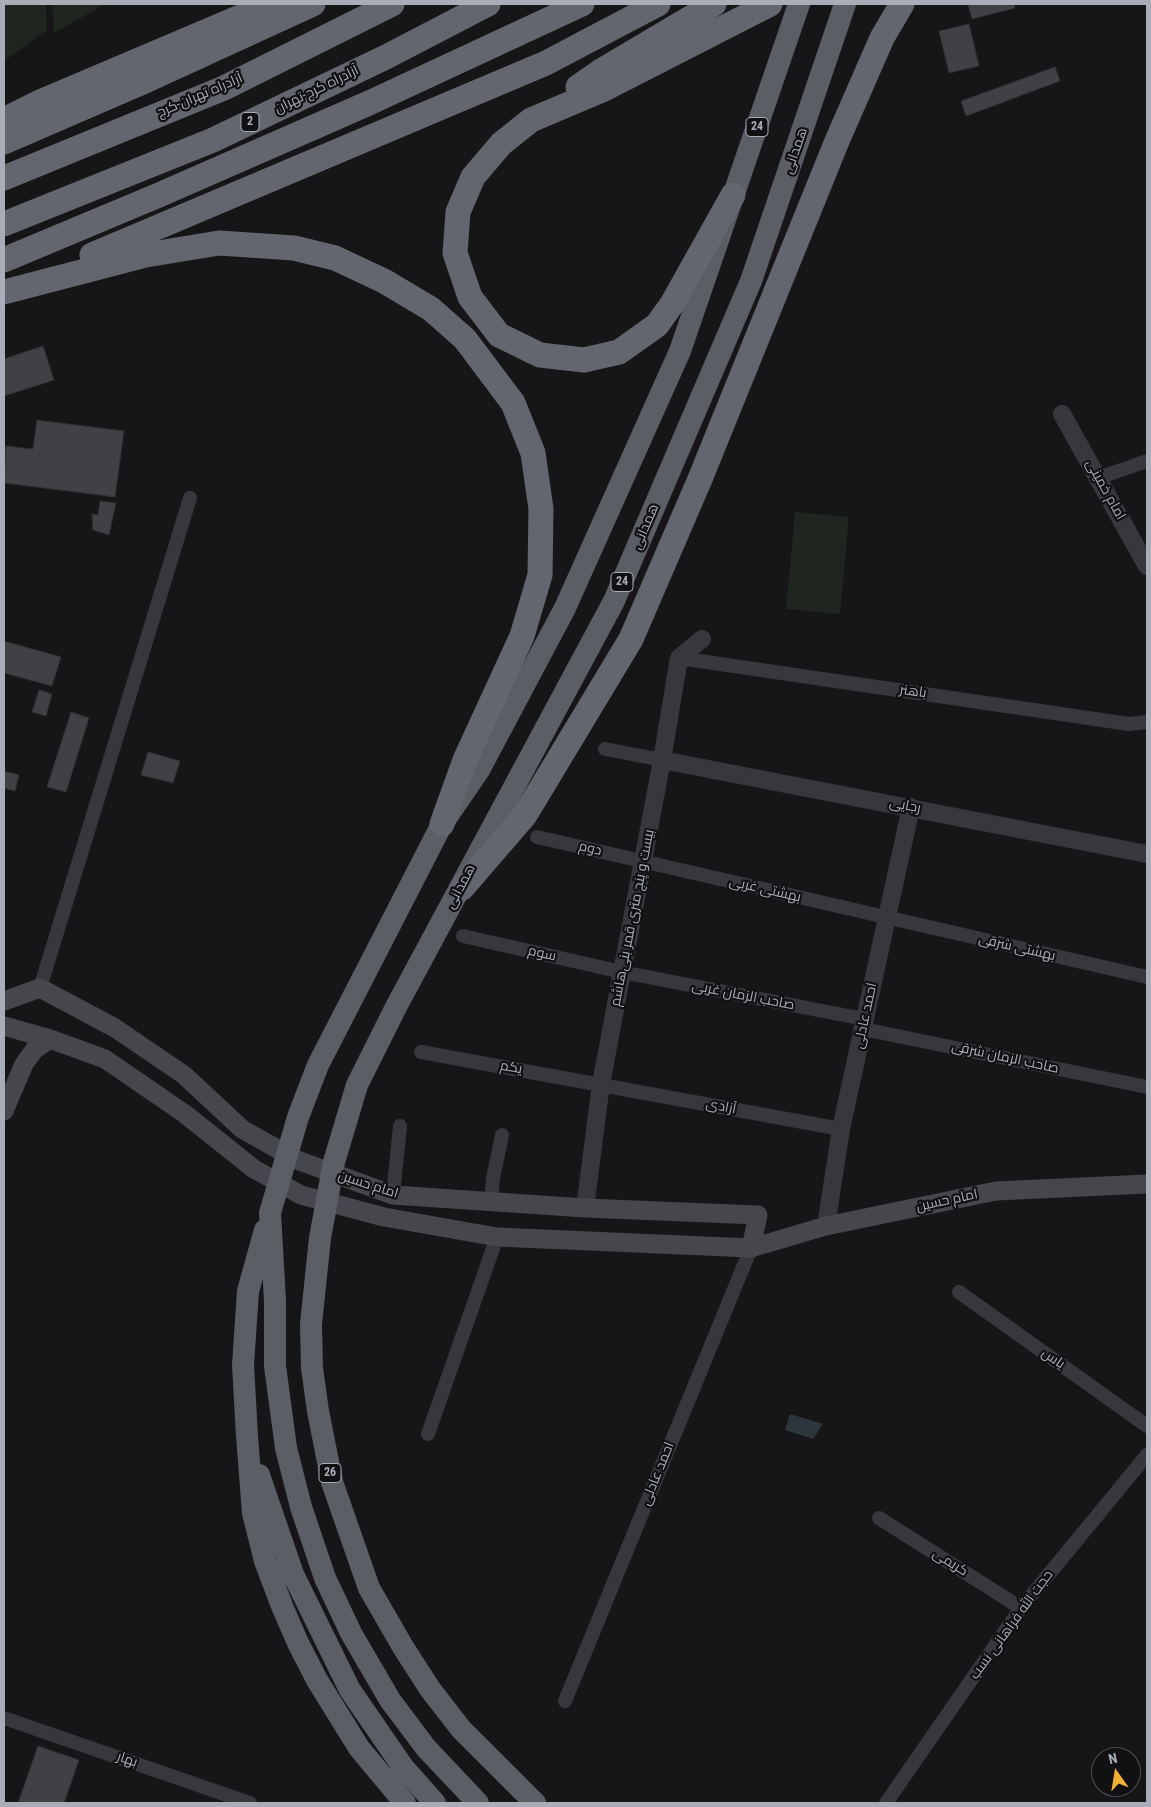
<!DOCTYPE html>
<html>
<head>
<meta charset="utf-8">
<style>
	body { margin:0 }
	#map { position:relative; width:1151px; height:1807px; overflow:hidden; background:#161618; font-family:"Roboto Condensed",sans-serif }
	canvas { display:block }
	.frame { position:absolute; inset:0; border:5px solid #a8adb8; pointer-events:none }
	.north { position:absolute; left:1091px; top:1747px; width:50px; height:50px; box-sizing:border-box; background:#111113; border:1px solid #4d4f55; border-radius:50%; rotate:347deg; font-size:14px; font-weight:700; line-height:20px; text-align:center; color:#a8adb8 }
	.north::after { content:''; display:block; margin:auto; width:18px; height:22px; background:#f2b134; clip-path:polygon(50% 0,100% 100%,50% 72%,0 100%) }
</style>
</head>
<body>
<div id="map">
<canvas width="1151" height="1807"></canvas>
<div class="frame"></div>
<div class="north">N</div>
</div>
<script>
const g = document.querySelector('canvas').getContext('2d');
g.lineJoin = 'round';
function fill(path, color) {
  g.fillStyle = color;
  g.fill(path, 'evenodd');
}
function toPath(rows) {
  const path = new Path2D();
  for (const r of rows) {
    path.moveTo(r[0], r[1]);
    for (let i = 2; i < r.length; i += 2) path.lineTo(r[i], r[i + 1]);
  }
  return path;
}
function stroke(path, color, width, dash) {
  g.strokeStyle = color;
  g.lineWidth = width;
  g.lineCap = dash ? 'butt' : 'round';
  g.setLineDash(dash || []);
  g.stroke(path);
}
function write(font, color, halo, rows, align = 'center') {
  g.font = font + ' "Roboto Condensed",Cairo,sans-serif';
  g.lineWidth = 4.5;
  g.setLineDash([]);
  g.textBaseline = 'middle';
  g.strokeStyle = halo;
  g.fillStyle = color;
  for (const [text, x, y, turn = 0] of rows) {
    g.save();
    g.translate(x, y);
    g.rotate((+turn || 0) * Math.PI / 180);
    g.textAlign = isNaN(turn) ? turn : align;
    if (halo) g.strokeText(text, 0, 0);
    g.fillText(text, 0, 0);
    g.restore();
  }
}
fill(toPath([
	[4,4,46,4,47,30,4,61],
	[52,4,105,4,54,33],
	[795,512,849,517,840,614,786,609]
]), '#1e261f');
fill(toPath([
	[790,1414,823,1424,813,1439,785,1430]
]), '#2c353c');
const building = toPath([
	[968,4,1014,4,1015,8,972,19,968,4],
	[969,24,979,66,949,73,939,31,969,24],
	[1055,67,1060,81,966,116,961,101,1055,67],
	[43,346,54,380,4,396,4,359,43,346],
	[37,420,124,431,115,497,4,483,6,446,33,449,37,420],
	[100,501,116,503,109,535,93,530,92,514,98,515,100,501],
	[4,641,61,657,52,686,4,673,4,641],
	[39,690,52,694,46,716,32,712,39,690],
	[71,712,89,718,66,792,47,787,71,712],
	[148,752,180,761,173,783,141,775,148,752],
	[4,771,19,775,15,791,4,788,4,771],
	[38,1746,79,1760,64,1803,18,1803,38,1746]
]);
fill(building, '#404145');
stroke(building, '#303034', 1);
stroke(toPath([
	[1098,478,1147,461],
	[679,658,1129,724,1147,722],
	[605,749,662,760],
	[537,837,1147,977],
	[463,936,622,972,864,1019],
	[40,988,190,498],
	[863,1029,1147,1087],
	[421,1052,841,1129],
	[393,1195,400,1126],
	[491,1202,493,1178,502,1135],
	[959,1292,1147,1426],
	[428,1434,497,1237],
	[879,1518,1021,1608],
	[565,1701,751,1248],
	[4,1718,250,1803],
	[886,1803,1021,1608,1147,1455]
]), '#37383d', 14);
stroke(toPath([
	[1062,414,1147,566],
	[662,760,1147,854],
	[585,1208,601,1084,662,760,679,658,702,639],
	[826,1226,841,1129,911,807]
]), '#37383d', 18);
stroke(toPath([
	[4,1001,40,988,115,1028,184,1075,242,1129,297,1160,393,1195,585,1208,758,1215,751,1248],
	[4,1026,50,1039,105,1059,185,1114,254,1169,301,1195,384,1217,497,1237,751,1248,826,1226,996,1191,1147,1184],
	[4,1111,24,1064,35,1049,50,1039]
]), '#45474d', 19);
stroke(toPath([
	[265,1230,248,1291,243,1365,247,1436,253,1513,265,1561,282,1606,298,1643,317,1680,359,1748,405,1803],
	[259,1475,293,1574,350,1690,403,1767,435,1803],
	[478,1803,426,1748,390,1700,351,1633,325,1578,301,1507,286,1448,275,1366,275,1301,270,1213,298,1117,318,1065,442,824,479,770,565,608,680,351,799,4],
	[535,1803,461,1729,430,1689,403,1647,369,1588,332,1482,318,1411,312,1368,311,1324,320,1238,334,1162,357,1085,396,1007,614,601,751,281,845,4]
]), '#5b5e65', 22);
stroke(toPath([
	[578,87,601,71,714,4],
	[4,120,40,102,271,4],
	[4,142,145,81,313,4],
	[4,178,224,88,392,4],
	[733,195,672,304,657,325,619,352,584,360,540,355,499,335,470,297,455,253,458,212,473,177,501,144,531,120,602,90,770,4],
	[4,224,213,140,386,57,488,4],
	[92,255,546,63,658,4],
	[4,260,159,195,369,103,582,4],
	[4,292,146,255,219,243,294,248,335,258,384,281,431,309,465,339,513,403,533,453,541,509,540,575,522,636,465,760,442,824],
	[462,888,525,815,631,639,700,479,837,141,882,38,902,4]
]), '#63666e', 25);
for (const [x, y, w] of [
	[250,122,18],
	[757,127,22],
	[622,582,22],
	[330,1473,22]
]) {
  const box = new Path2D();
  box.roundRect(x - w / 2, y - 9.5, w, 19, 4);
  g.fillStyle = '#111113';
  g.fill(box);
  stroke(box, '#a8adb8', 1);
}
write('bold 12px', '#a8adb8', null, [
	["2",250,122],
	["24",757,127],
	["24",622,582],
	["26",330,1473]
]);
write('14px', '#a8adb8', '#111113', [
	["آزادراه کرج-تهران",317,90,-26],
	["آزادراه تهران-کرج",200,96,-23],
	["همدانی",796,151,-71],
	["امام خمینی",1105,490,61],
	["همدانی",646,527,-67],
	["باهنر",913,692,8],
	["رجایی",905,806,11],
	["دوم",590,849,13],
	["همدانی",461,887,-62],
	["بهشتی غربی",765,890,13],
	["بیست و پنج متری قمر بنی‌هاشم",633,918,-79],
	["بهشتی شرقی",1017,948,13],
	["سوم",542,954,13],
	["صاحب الزمان غربی",743,996,11],
	["احمد عادلی",866,1016,-78],
	["صاحب الزمان شرقی",1005,1058,12],
	["یکم",511,1068,10],
	["آزادی",721,1107,11],
	["امام حسین",368,1185,18],
	["امام حسین",947,1201,-12],
	["یاس",1053,1359,35],
	["احمد عادلی",658,1474,-68],
	["کریمی",950,1563,32],
	["حجت الله فراهانی نسب",1012,1625,-54],
	["بهار",127,1760,19]
]);
</script>
</body>
</html>
